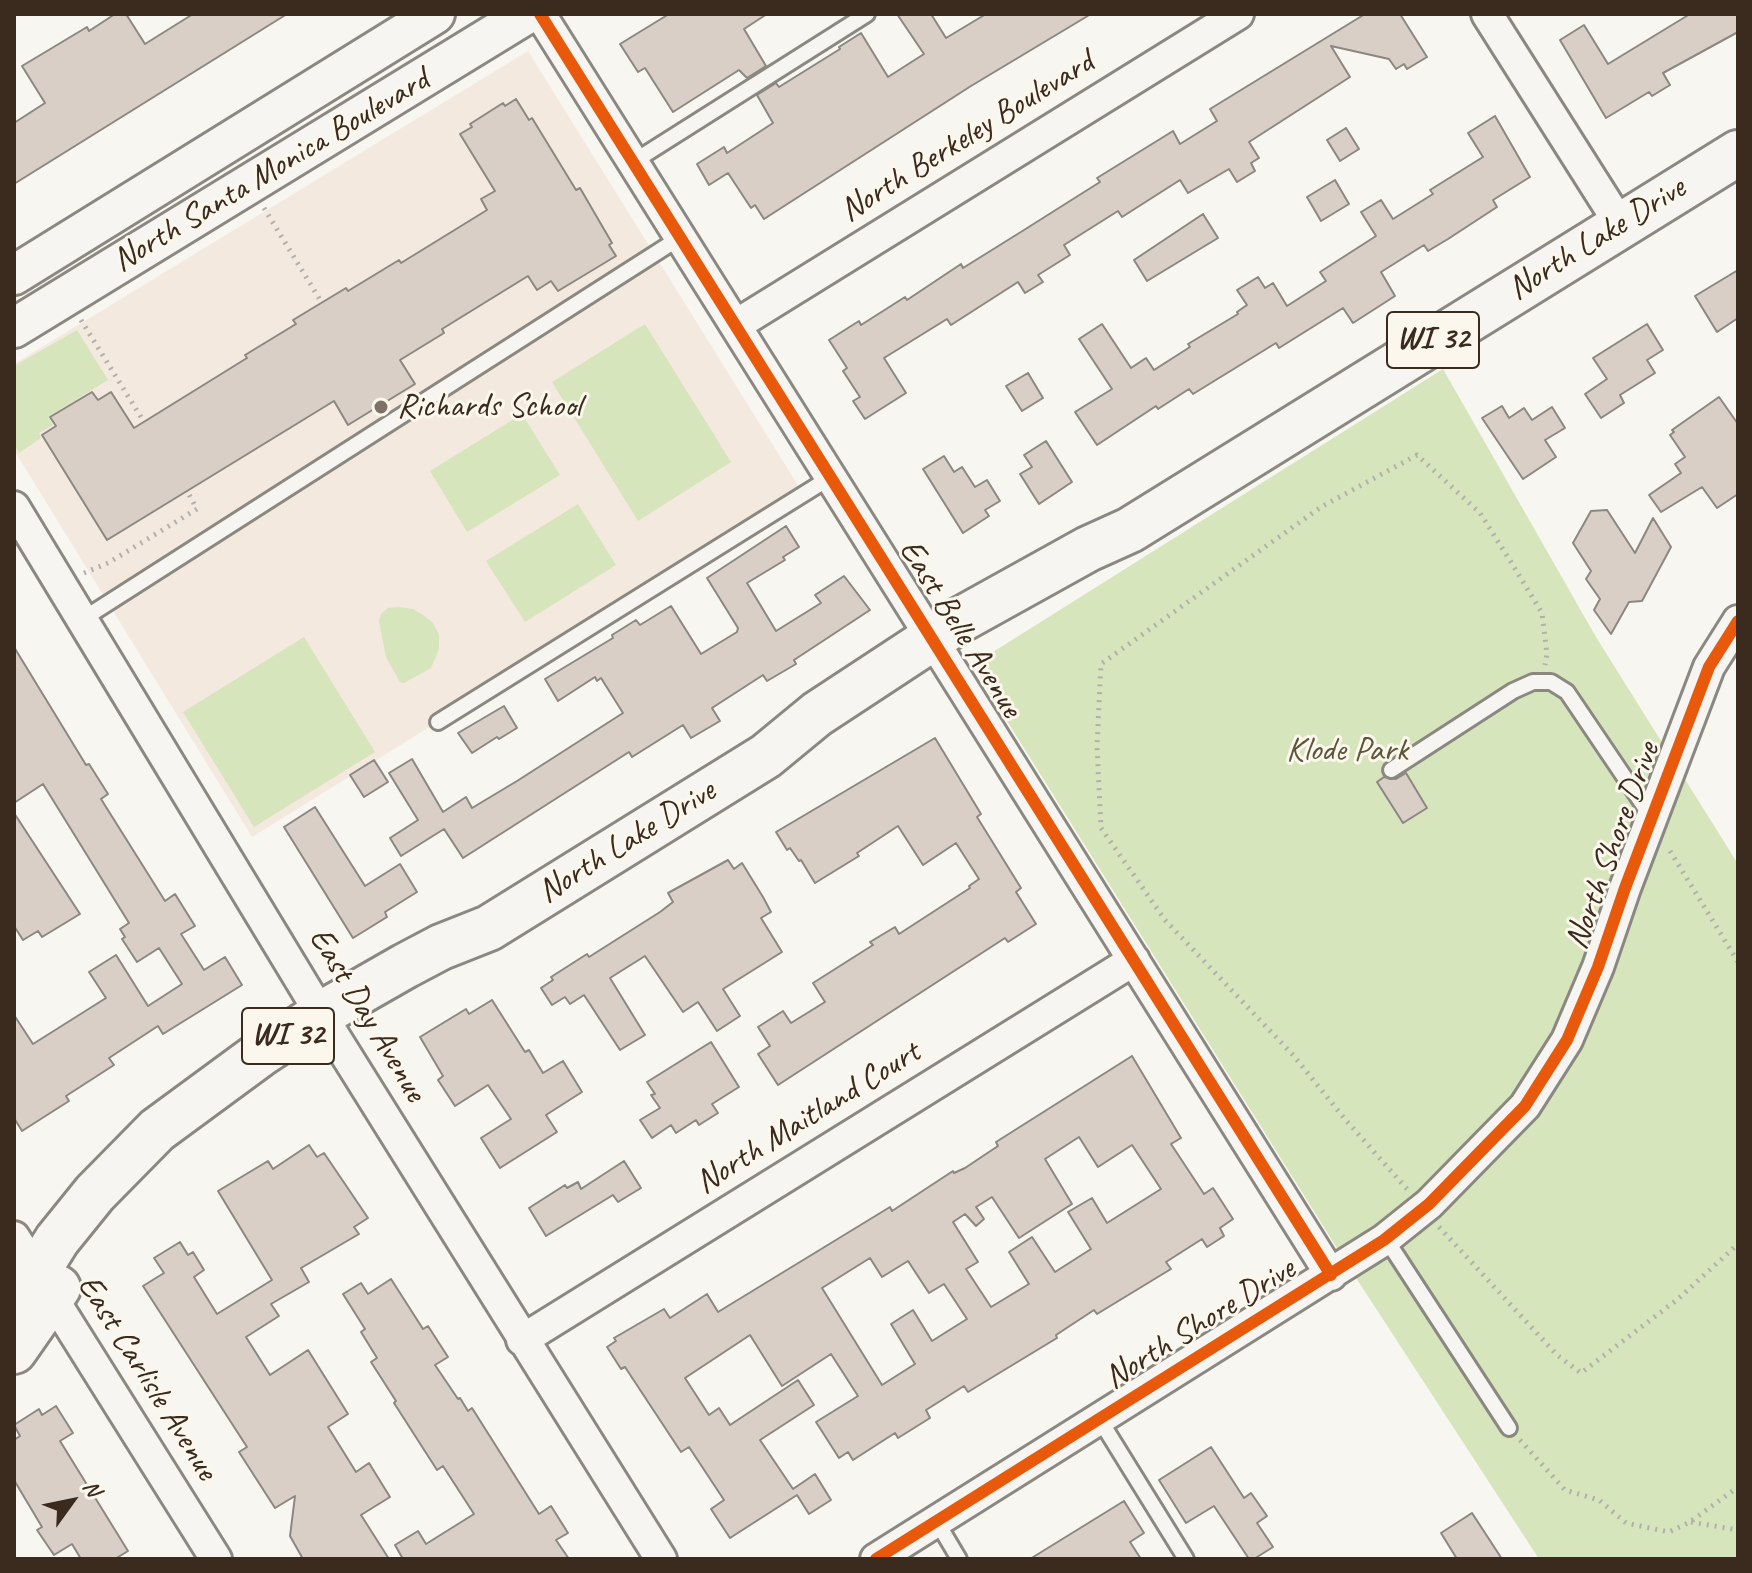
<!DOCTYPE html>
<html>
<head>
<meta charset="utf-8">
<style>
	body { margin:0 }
	#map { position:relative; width:1752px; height:1573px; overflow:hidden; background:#f8f6f0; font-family:Caveat,sans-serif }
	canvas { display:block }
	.frame { position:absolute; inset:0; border:16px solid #3b2a1e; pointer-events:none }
	.north { position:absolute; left:32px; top:1461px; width:80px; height:80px; -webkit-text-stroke:6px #fbf7ec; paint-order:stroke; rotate:57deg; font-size:22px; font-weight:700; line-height:32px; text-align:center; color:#3b2a1e }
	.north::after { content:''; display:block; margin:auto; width:28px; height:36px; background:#3b2a1e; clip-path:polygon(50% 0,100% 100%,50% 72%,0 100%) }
</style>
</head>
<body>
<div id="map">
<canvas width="1752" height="1573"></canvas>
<div class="frame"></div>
<div class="north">N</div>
</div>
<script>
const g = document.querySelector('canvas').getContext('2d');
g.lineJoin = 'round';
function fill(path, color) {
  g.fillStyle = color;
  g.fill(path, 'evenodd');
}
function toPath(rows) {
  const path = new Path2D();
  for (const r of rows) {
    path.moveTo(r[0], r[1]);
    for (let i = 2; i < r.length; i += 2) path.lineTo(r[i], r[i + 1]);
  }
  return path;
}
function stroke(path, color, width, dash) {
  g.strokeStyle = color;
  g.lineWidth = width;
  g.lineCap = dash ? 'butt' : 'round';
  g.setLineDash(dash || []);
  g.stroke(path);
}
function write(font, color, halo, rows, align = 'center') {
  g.font = font + ' Caveat,sans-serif';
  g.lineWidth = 6;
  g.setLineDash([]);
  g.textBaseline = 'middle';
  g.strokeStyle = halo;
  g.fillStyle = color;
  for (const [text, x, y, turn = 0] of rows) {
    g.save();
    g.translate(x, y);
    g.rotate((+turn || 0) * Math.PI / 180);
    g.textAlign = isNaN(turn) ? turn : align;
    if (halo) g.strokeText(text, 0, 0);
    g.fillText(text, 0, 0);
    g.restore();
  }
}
fill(toPath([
	[528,51,804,495,252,837,14,450,14,364]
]), '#f4e9de');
fill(toPath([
	[645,324,731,462,638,521,552,382],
	[77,330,108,380,48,417,53,425,39,433,41,438,19,453,14,444,14,366],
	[1443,369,1596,637,1738,864,1738,1559,1539,1559,1347,1264,987,689,977,668,979,662,985,657],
	[522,414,560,475,467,532,430,471],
	[578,504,616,565,525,622,486,561],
	[398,607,413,609,423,615,433,623,439,635,439,649,431,668,404,683,400,682,386,657,379,621,381,614,388,608],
	[304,637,375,752,254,827,183,712]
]), '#d6e5bb');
const building = toPath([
	[115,14,126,14,145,44,193,14,287,14,14,184,14,123,45,103,22,66,87,27,89,31,115,14],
	[669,14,767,14,744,29,766,66,747,78,739,70,673,112,645,68,638,72,620,44,669,14],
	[897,14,931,14,946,38,986,14,1091,14,971,86,764,219,755,205,751,208,728,173,709,185,697,164,724,147,727,153,773,123,757,95,776,83,779,87,840,49,839,47,861,33,888,77,924,54,897,14],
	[1365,14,1400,14,1427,57,1407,69,1404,64,1396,69,1389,59,1331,46,1350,77,1249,142,1259,158,1251,163,1255,171,1237,182,1229,169,1188,193,1180,180,1122,217,1118,211,1064,245,1070,255,1038,275,1043,282,1025,293,1018,282,951,325,947,319,884,358,906,393,865,419,853,401,860,397,843,371,847,368,829,340,859,321,861,325,905,297,907,300,961,264,963,268,1024,230,1100,182,1097,178,1173,131,1180,144,1217,121,1210,109,1365,14],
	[1690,14,1738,14,1738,32,1663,73,1670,85,1652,96,1649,92,1606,118,1560,40,1584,25,1608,64,1690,14],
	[516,99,529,120,532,118,576,190,580,188,612,243,609,245,616,256,558,291,551,281,537,290,528,276,442,329,444,333,400,360,415,384,348,425,334,401,107,540,42,435,56,426,50,417,92,392,98,400,111,392,134,428,247,358,245,355,296,324,293,320,346,288,348,291,399,260,401,263,487,210,481,199,495,191,460,134,472,127,470,124,503,103,505,106,516,99],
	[1495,116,1530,177,1493,200,1497,207,1448,239,1428,251,1424,245,1381,272,1395,296,1353,323,1343,308,1279,348,1276,343,1193,394,1189,389,1158,409,1156,406,1097,445,1075,412,1112,389,1079,339,1102,324,1131,368,1146,358,1154,370,1190,347,1188,344,1238,314,1237,312,1247,305,1237,290,1258,277,1265,288,1273,283,1287,306,1326,281,1320,272,1376,236,1361,212,1381,200,1393,219,1433,194,1430,190,1483,157,1468,133,1495,116],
	[1346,128,1359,149,1340,161,1327,140,1346,128],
	[1335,180,1349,204,1321,221,1307,197,1335,180],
	[1203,214,1218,238,1147,281,1134,260,1203,214],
	[1738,270,1738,318,1717,332,1695,296,1738,270],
	[1647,324,1663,350,1647,360,1655,373,1620,395,1624,403,1601,418,1585,394,1607,379,1593,358,1647,324],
	[1028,373,1043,398,1022,411,1006,386,1028,373],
	[1719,397,1738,424,1738,494,1717,508,1702,487,1661,512,1649,495,1681,473,1675,464,1685,457,1670,435,1674,432,1672,430,1719,397],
	[1502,406,1509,418,1524,408,1532,420,1552,407,1565,428,1545,440,1556,457,1523,479,1482,418,1502,406],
	[1046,441,1072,482,1039,504,1020,474,1032,467,1024,455,1046,441],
	[944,456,954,472,962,467,975,487,987,480,1000,501,985,510,989,516,963,533,923,469,944,456],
	[1607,510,1635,553,1653,518,1671,547,1642,601,1629,602,1611,634,1594,610,1600,599,1586,579,1591,571,1573,543,1591,511,1607,510],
	[786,526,799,547,783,557,785,560,747,583,776,631,821,603,815,595,844,576,870,610,794,660,796,664,767,681,763,675,712,708,720,721,691,738,683,725,632,757,629,752,463,858,444,829,401,856,390,838,418,820,389,773,412,759,443,812,466,797,472,808,517,781,623,713,601,678,597,681,595,677,558,701,545,679,613,638,612,635,636,620,640,625,671,606,701,654,737,632,738,628,707,578,786,526],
	[14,647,86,765,89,764,108,794,101,799,165,901,175,894,195,926,181,934,204,970,225,957,242,985,163,1034,158,1026,109,1058,114,1065,66,1096,69,1101,22,1131,14,1118,14,1015,33,1044,106,998,89,972,116,955,148,1006,182,984,159,948,137,962,122,939,125,937,120,929,129,923,43,784,14,803,14,647],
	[504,706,517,728,499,739,497,737,472,753,458,733,504,706],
	[935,738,981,814,977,817,1021,888,1016,892,1036,924,1008,942,1005,938,778,1085,758,1054,770,1046,758,1027,783,1011,791,1023,825,1002,813,983,873,945,870,942,895,927,899,934,970,888,969,886,979,879,956,843,923,865,898,826,857,853,859,856,815,883,801,860,799,861,790,848,787,850,776,832,935,738],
	[374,760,388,782,364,797,350,775,374,760],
	[1406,773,1427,808,1403,823,1377,782,1384,777,1396,779,1406,773],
	[315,807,365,886,400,864,417,892,385,912,387,917,353,938,284,827,315,807],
	[14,813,80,914,42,937,38,931,23,940,14,926,14,813],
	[728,860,734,869,742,863,763,897,771,912,761,918,782,952,723,989,740,1016,717,1031,698,1002,683,1012,645,956,610,978,645,1035,620,1050,584,995,570,1004,565,997,552,1005,541,988,553,980,551,977,587,954,589,957,660,912,673,902,668,893,728,860],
	[492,1000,525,1052,529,1050,543,1073,563,1061,582,1092,546,1115,557,1132,500,1168,481,1138,511,1119,488,1085,455,1106,438,1080,443,1076,420,1037,466,1009,469,1014,492,1000],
	[711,1042,739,1087,712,1104,718,1113,699,1125,696,1120,676,1133,671,1125,652,1138,640,1120,660,1108,651,1095,655,1094,647,1082,711,1042],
	[1132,1056,1181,1138,1171,1144,1204,1194,1213,1188,1233,1219,1220,1228,1224,1236,1207,1247,1202,1239,1166,1262,1171,1269,1097,1314,1094,1310,1056,1335,1057,1338,968,1392,964,1386,926,1410,930,1418,898,1438,895,1433,853,1460,848,1452,839,1458,816,1422,858,1396,831,1354,782,1386,750,1335,685,1378,709,1415,719,1408,730,1425,798,1380,814,1405,760,1440,793,1489,815,1474,831,1500,809,1514,797,1495,730,1538,711,1509,724,1500,689,1447,681,1452,625,1367,621,1369,607,1347,616,1341,614,1338,664,1309,670,1318,707,1294,718,1312,890,1207,892,1211,953,1171,954,1173,965,1168,998,1146,996,1142,1132,1056],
	[1079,1137,1098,1167,1132,1145,1161,1189,1107,1223,1092,1198,1068,1212,1091,1249,1055,1272,1032,1237,1009,1252,1029,1284,991,1307,966,1269,978,1262,953,1222,965,1214,976,1226,984,1219,976,1207,992,1197,1019,1238,1072,1204,1045,1159,1079,1137],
	[870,1258,882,1277,908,1261,929,1293,944,1284,967,1319,932,1341,913,1310,891,1324,915,1364,882,1385,822,1288,870,1258],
	[309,1145,317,1157,324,1153,368,1218,354,1227,359,1234,301,1268,309,1282,271,1304,279,1316,246,1337,270,1375,308,1350,348,1414,328,1427,356,1472,369,1463,390,1497,361,1515,389,1559,303,1559,290,1536,295,1496,275,1508,239,1452,247,1447,143,1286,164,1273,154,1258,180,1242,188,1255,193,1252,204,1270,194,1277,217,1314,272,1280,218,1191,268,1161,273,1169,309,1145],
	[624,1161,641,1188,618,1202,613,1195,546,1236,529,1208,565,1185,567,1188,578,1182,581,1189,624,1161],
	[391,1279,423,1329,428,1326,448,1357,435,1365,458,1399,460,1398,468,1411,472,1408,539,1514,551,1506,568,1533,556,1540,569,1559,403,1559,395,1545,418,1531,426,1544,474,1514,443,1466,437,1470,394,1403,396,1401,371,1362,377,1358,361,1332,365,1329,343,1294,361,1283,368,1294,391,1279],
	[56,1406,73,1433,60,1441,128,1551,115,1559,81,1559,72,1544,54,1555,37,1530,42,1527,14,1480,14,1440,20,1436,14,1425,39,1409,42,1415,56,1406],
	[1211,1447,1244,1498,1251,1493,1267,1516,1257,1523,1273,1547,1254,1559,1249,1559,1214,1506,1186,1523,1159,1480,1211,1447],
	[1124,1501,1144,1533,1130,1542,1141,1559,1030,1559,1124,1501],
	[1472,1513,1502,1559,1457,1559,1441,1533,1472,1513]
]);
fill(building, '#d9cfc7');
stroke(building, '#8b8781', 2);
const service = toPath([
	[633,162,867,14],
	[83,619,681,237],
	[438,722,831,477],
	[1391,770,1513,691,1533,682,1551,682,1567,692,1652,818],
	[1386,1239,1509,1428],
	[1100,1420,1186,1559],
	[937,1522,959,1559]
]);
const minor = toPath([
	[540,14,1331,1275],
	[1487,14,1620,224],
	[736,325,1238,14],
	[14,507,336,1039,661,1559],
	[14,1237,216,1559],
	[522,1340,1134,960],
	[876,1559,1384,1240,1429,1204,1525,1106,1567,1040,1598,967,1625,888,1709,667,1738,621]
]);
const tertiary = toPath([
	[14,275,435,14],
	[14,328,527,14]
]);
const primary = toPath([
	[14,1309,57,1240,95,1193,157,1130,259,1055,321,1014,405,966,441,947,489,928,766,756,817,714,960,620,1088,549,1130,530,1738,153],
	[14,1351,58,1288]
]);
stroke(service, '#8b8781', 20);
stroke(minor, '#8b8781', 36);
stroke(tertiary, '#8b8781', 44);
stroke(primary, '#8b8781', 50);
stroke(toPath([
	[264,208,322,303],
	[81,320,144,422],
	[84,573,108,563,197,509,187,491],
	[1670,851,1738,962],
	[1407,1189,1344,1118,1293,1055,1165,920,1101,828,1097,746,1101,664,1321,507,1417,455,1480,513,1509,559,1542,613,1547,654,1545,665],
	[1439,1227,1557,1355,1581,1373,1678,1299,1738,1244],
	[1520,1440,1565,1490,1599,1500,1626,1523,1669,1532,1690,1522,1738,1487],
	[1691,1522,1738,1530]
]), '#b3b0ac', 5, [2, 6]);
stroke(service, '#f6f5f1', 14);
stroke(minor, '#f6f5f1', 30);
stroke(tertiary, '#f6f5f1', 38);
stroke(primary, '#f6f5f1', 44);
stroke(toPath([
	[540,14,1331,1275],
	[876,1559,1384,1240,1429,1204,1525,1106,1567,1040,1598,967,1625,888,1709,667,1738,621]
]), '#e8590c', 12);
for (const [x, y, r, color] of [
	[381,407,8,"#7d7168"]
]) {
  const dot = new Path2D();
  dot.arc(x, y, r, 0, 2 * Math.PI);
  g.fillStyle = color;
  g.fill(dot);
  stroke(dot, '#fbf7ec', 3);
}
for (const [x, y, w] of [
	[1433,340,92],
	[288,1036,92]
]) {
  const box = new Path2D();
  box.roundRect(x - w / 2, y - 28, w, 56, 6);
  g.fillStyle = '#fbf7ec';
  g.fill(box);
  stroke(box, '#3b2a1e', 2);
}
write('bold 32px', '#3b2a1e', null, [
	["WI 32",1433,340],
	["WI 32",288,1036]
]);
write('34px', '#3b2a1e', '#fbf7ec', [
	["North Berkeley Boulevard",967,137,-32],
	["North Santa Monica Boulevard",271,171,-31],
	["North Lake Drive",1597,239,-32],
	["East Belle Avenue",960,629,58],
	["North Lake Drive",627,842,-32],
	["North Shore Drive",1613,846,-70],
	["East Day Avenue",367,1015,59],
	["North Maitland Court",808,1118,-32],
	["North Shore Drive",1200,1324,-32],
	["East Carlisle Avenue",147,1378,58]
]);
write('34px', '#3b2a1e', '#fbf7ec', [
	["Richards School",397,407]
], 'left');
write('34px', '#5b553a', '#fbf7ec', [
	["Klode Park",1347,751]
]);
</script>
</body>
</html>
